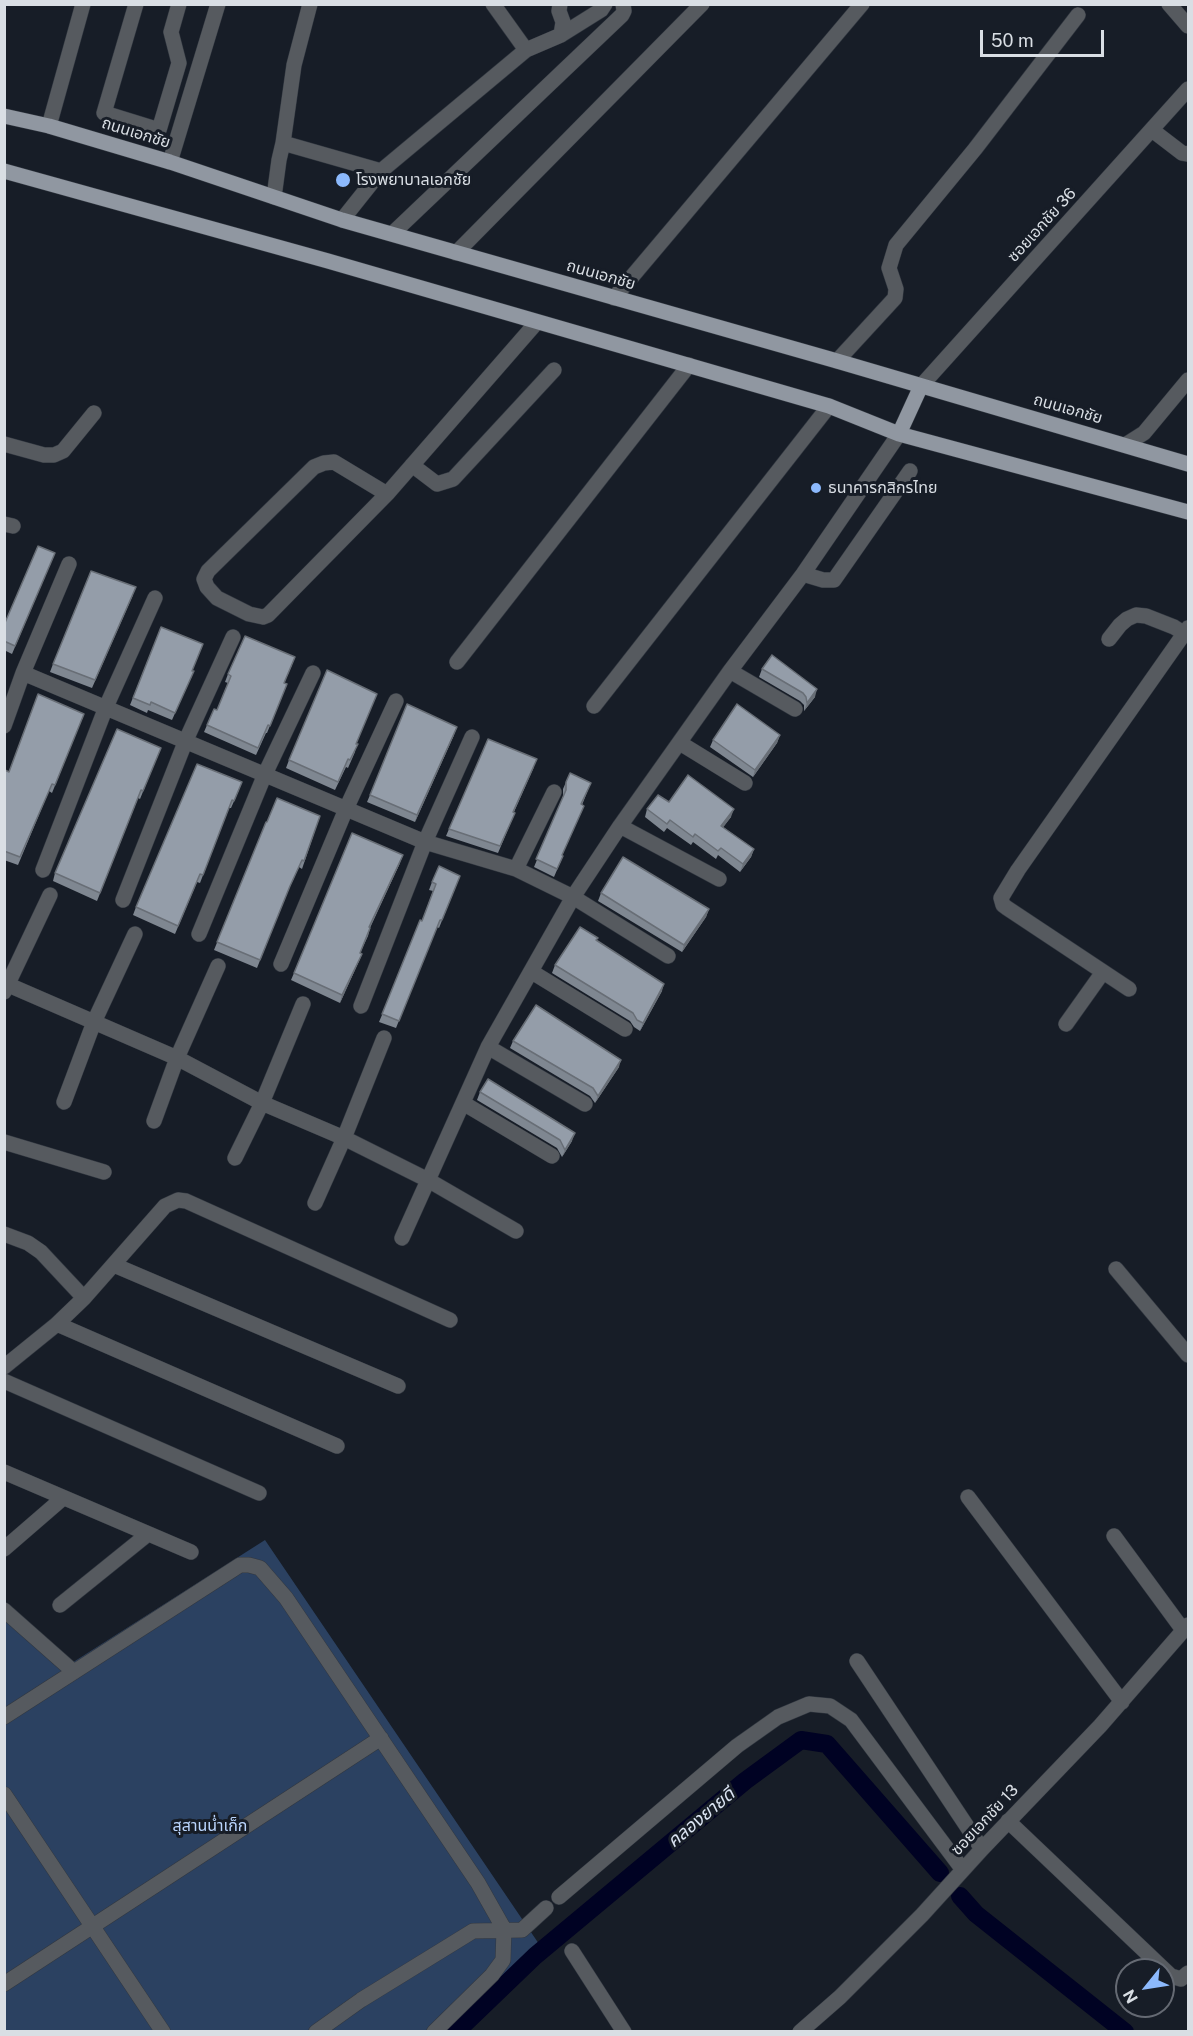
<!DOCTYPE html>
<html>
<head>
<meta charset="utf-8">
<style>
	body { margin:0 }
	#map { position:relative; width:1193px; height:2036px; overflow:hidden; background:#171d27; font-family:"Public Sans",sans-serif }
	canvas { display:block }
	.frame { position:absolute; inset:0; border:6px solid #d9dee4; pointer-events:none }
	.north { position:absolute; left:1115px; top:1958px; width:60px; height:60px; box-sizing:border-box; background:#171d27; border:2px solid #656a73; border-radius:50%; rotate:240deg; font-size:16px; font-weight:700; line-height:24px; text-align:center; color:#d9dee4 }
	.north::after { content:''; display:block; margin:auto; width:21px; height:27px; background:#8cb9fc; clip-path:polygon(50% 0,100% 100%,50% 72%,0 100%) }
	.scale { position:absolute; left:980px; top:30px; width:124px; height:27px; box-sizing:border-box; border:3px solid #d9dee4; border-top:0; padding-left:8px; font-size:18px; line-height:21px; white-space:nowrap; color:#d9dee4; -webkit-text-stroke:4px #171d27; paint-order:stroke }
</style>
</head>
<body>
<div id="map">
<canvas width="1193" height="2036"></canvas>
<div class="frame"></div>
<div class="north">N</div>
<div class="scale">50 m</div>
</div>
<script>
const g = document.querySelector('canvas').getContext('2d');
g.lineJoin = 'round';
function fill(path, color) {
  g.fillStyle = color;
  g.fill(path, 'evenodd');
}
function toPath(rows) {
  const path = new Path2D();
  for (const r of rows) {
    path.moveTo(r[0], r[1]);
    for (let i = 2; i < r.length; i += 2) path.lineTo(r[i], r[i + 1]);
  }
  return path;
}
function stroke(path, color, width, dash) {
  g.strokeStyle = color;
  g.lineWidth = width;
  g.lineCap = dash ? 'butt' : 'round';
  g.setLineDash(dash || []);
  g.stroke(path);
}
function write(font, color, halo, rows, align = 'center') {
  g.font = font + ' "Public Sans","Noto Sans Thai",sans-serif';
  g.lineWidth = 6;
  g.setLineDash([]);
  g.textBaseline = 'middle';
  g.strokeStyle = halo;
  g.fillStyle = color;
  for (const [text, x, y, turn = 0] of rows) {
    g.save();
    g.translate(x, y);
    g.rotate((+turn || 0) * Math.PI / 180);
    g.textAlign = isNaN(turn) ? turn : align;
    if (halo) g.strokeText(text, 0, 0);
    g.fillText(text, 0, 0);
    g.restore();
  }
}
fill(toPath([
	[265,1540,539,1944,445,2031,5,2031,4,1614,64,1668]
]), '#2b4161');
stroke(toPath([
	[960,1896,976,1914,1125,2032],
	[456,2032,535,1956,745,1781,801,1740,827,1744,940,1873]
]), '#000223', 18);
const minor = toPath([
	[136,4,104,113,159,130,179,63,171,32,179,4],
	[493,4,526,50],
	[1169,4,1188,26],
	[561,35,601,10,605,4],
	[49,126,83,4],
	[1152,130,1182,153,1188,154],
	[283,143,294,65,310,4],
	[170,162,218,4],
	[274,197,279,160,283,143,381,171],
	[342,220,381,171,526,50,561,35,563,22,559,11,560,4],
	[393,233,622,15,624,11,623,4],
	[456,253,702,4],
	[614,298,862,4],
	[837,361,895,298,896,289,889,268,896,245,975,149,1078,15],
	[921,386,1188,89],
	[4,444,44,455,54,455,63,451,94,413],
	[1125,445,1144,433,1188,380],
	[412,465,437,484,453,479,554,370],
	[387,494,268,615,263,617,249,614,217,598,207,587,204,579,208,571,314,467,324,463,334,462,387,494,537,322],
	[4,524,13,526],
	[803,574,823,580,834,580,910,471],
	[1109,639,1120,625,1127,619,1136,615,1146,616,1174,627,1185,634],
	[457,662,689,365],
	[730,671,795,709],
	[23,673,425,842,516,869,573,897,668,956],
	[594,706,829,406],
	[4,726,23,673,69,564],
	[680,743,745,783],
	[620,826,719,879],
	[516,869,554,792],
	[43,870,106,707,155,598],
	[123,900,186,740,233,637],
	[199,934,265,774,313,673],
	[281,964,346,809,396,701],
	[532,972,625,1029],
	[4,983,177,1058,262,1103,344,1138,428,1180,516,1231],
	[1129,989,1007,908,1003,905,1001,898,1018,870,1188,628],
	[4,992,50,895],
	[361,1006,425,842,472,737],
	[1066,1024,1103,972],
	[488,1047,585,1104],
	[64,1102,94,1022,135,934],
	[463,1103,552,1156],
	[154,1121,177,1058,218,966],
	[4,1142,104,1172],
	[235,1158,262,1103,303,1004],
	[315,1203,344,1138,384,1038],
	[4,1234,28,1243,41,1252,84,1298],
	[402,1238,488,1047,573,897,620,826,730,671,803,574,899,434],
	[114,1265,398,1386],
	[1116,1269,1188,1355],
	[57,1324,337,1446],
	[4,1367,57,1324,84,1298,165,1206,178,1200,186,1201,450,1320],
	[4,1381,259,1493],
	[4,1472,191,1552],
	[968,1497,1122,1702],
	[1114,1536,1183,1630],
	[4,1549,63,1498],
	[60,1605,148,1534],
	[4,1610,74,1672],
	[857,1661,982,1849],
	[4,1717,240,1565,249,1565,260,1568,286,1598,478,1883,504,1929,503,1960,492,1975,434,2032],
	[4,1794,163,2032],
	[1008,1821,1171,1976,1181,1979,1188,1973],
	[559,1897,737,1746,778,1717,809,1704,830,1706,851,1720,963,1870],
	[572,1951,624,2032],
	[4,1984,381,1738],
	[316,2032,361,2000,473,1931,522,1930,546,1908],
	[800,2032,840,1997,922,1915,982,1849,1100,1726,1188,1625]
]);
const major = toPath([
	[4,116,49,126,170,162,342,220,837,361,1188,464],
	[4,171,328,261,829,406,899,434,1188,512],
	[899,434,921,386]
]);
stroke(minor, '#323841', 16);
stroke(major, '#323841', 16);
stroke(minor, '#565a5f', 15);
stroke(major, '#9097a1', 15);
fill(toPath([
	[55,553,12,654,4,650,4,625],
	[133,595,92,688,50,672,53,664],
	[161,627,193,671,194,671,172,720,148,710,147,713,130,705],
	[292,665,284,683,287,684,267,733,266,733,256,755,204,732,207,725,217,710,228,683,225,682,228,674],
	[762,669,815,697,804,711,804,705,800,701,759,677],
	[84,714,52,793,49,791,18,865,4,860,4,772,9,772],
	[454,735,415,822,367,802,370,795],
	[780,735,777,743,753,777,710,747,713,740],
	[356,744,355,752,348,768,346,767,335,790,286,768,289,760],
	[161,748,140,799,138,798,97,901,53,881,55,873],
	[534,767,514,812,515,813,512,820,498,853,446,836,449,829],
	[566,782,588,790,582,805,584,806,581,813,562,855,563,856,554,877,534,867,563,797,563,789],
	[239,790,231,808,229,808,200,883,197,882,175,934,133,915,136,907],
	[647,809,731,817,723,827,754,849,751,857,740,872,718,855,716,859,693,842,691,845,667,828,664,832,645,817],
	[320,816,302,869,299,867,287,893,257,968,214,950,266,822],
	[400,863,370,928,368,936,360,953,362,954,359,961,340,1003,291,980,294,973],
	[460,876,439,928,437,927,396,1028,379,1022,422,921,433,891,429,890,432,882],
	[601,893,709,909,706,917,682,952,598,901],
	[597,941,662,991,640,1031,634,1027,630,1021,552,973,555,965],
	[513,1041,619,1067,595,1103,590,1096,510,1048],
	[480,1092,572,1141,562,1157,557,1148,477,1100]
]), '#7f8791');
fill(toPath([
	[817,689,815,697,804,711,807,703],
	[457,727,454,735,415,822,417,815],
	[780,735,777,743,753,777,755,770],
	[734,809,731,817,719,833,721,826],
	[754,849,751,857,740,872,743,864],
	[403,855,400,863,366,935,369,927],
	[709,909,706,917,682,952,684,945],
	[362,954,359,961,340,1003,342,995],
	[664,984,662,991,640,1031,643,1023],
	[621,1060,619,1067,595,1103,598,1096],
	[575,1133,572,1141,562,1157,565,1150]
]), '#686e76');
const building = toPath([
	[38,546,55,553,15,646,4,641,4,625,38,546],
	[91,571,136,587,95,680,53,664,91,571],
	[161,627,203,644,192,671,194,671,175,713,151,702,150,705,133,698,161,627],
	[245,636,295,657,284,683,287,684,270,726,268,725,258,748,207,725,214,709,217,710,231,676,228,674,245,636],
	[772,655,817,689,807,703,806,697,803,693,762,669,772,655],
	[327,670,377,694,356,744,358,744,350,760,348,759,338,782,289,760,327,670],
	[38,694,84,714,55,785,52,784,20,857,4,851,4,772,5,770,9,772,38,694],
	[407,704,457,727,417,815,370,795,407,704],
	[737,704,780,735,755,770,713,740,737,704],
	[117,729,161,748,143,791,141,790,100,893,55,873,117,729],
	[488,739,537,759,513,812,515,813,500,846,449,829,488,739],
	[197,764,242,782,234,801,232,800,203,875,200,874,178,926,136,907,197,764],
	[570,773,591,783,581,804,584,806,562,855,563,856,557,869,536,859,566,790,566,782,570,773],
	[688,775,734,809,721,826,754,849,743,864,721,848,718,851,695,834,693,837,670,820,667,824,647,809,658,795,669,802,688,775],
	[277,798,320,816,304,861,302,860,290,886,260,960,217,942,266,822,267,822,277,798],
	[352,833,403,855,369,927,370,928,360,953,362,954,342,995,294,973,352,833],
	[623,857,709,909,684,945,601,893,623,857],
	[439,866,460,876,442,920,440,920,399,1021,382,1014,420,920,422,921,436,884,432,882,439,866],
	[580,927,598,938,596,940,664,984,643,1023,637,1020,633,1013,555,965,580,927],
	[536,1005,621,1060,598,1096,593,1088,513,1041,536,1005],
	[488,1079,575,1133,565,1150,560,1140,480,1092,488,1079]
]);
fill(building, '#949da9');
stroke(building, '#686e76', 1.5);
for (const [x, y, r, color] of [
	[343,180,8,"#8cb9fc"],
	[816,488,6,"#8cb9fc"]
]) {
  const dot = new Path2D();
  dot.arc(x, y, r, 0, 2 * Math.PI);
  g.fillStyle = color;
  g.fill(dot);
  stroke(dot, '#171d27', 2);
}
write('16px', '#d9dee4', '#171d27', [
	["ถนนเอกชัย",136,133,17],
	["ซอยเอกชัย 36",1042,225,-48],
	["ถนนเอกชัย",601,275,16],
	["ถนนเอกชัย",1068,409,16],
	["ซอยเอกชัย 13",985,1820,-47]
]);
write('16px', '#d9dee4', '#171d27', [
	["โรงพยาบาลเอกชัย",356,180],
	["ธนาคารกสิกรไทย",828,488]
], 'left');
write('16px', '#bad5fd', '#171d27', [
	["สุสานน่ำเก็ก",210,1826]
]);
write('italic 18px', '#dce5f3', '#171d27', [
	["คลองยายดี",701,1818,-40]
]);
</script>
</body>
</html>
